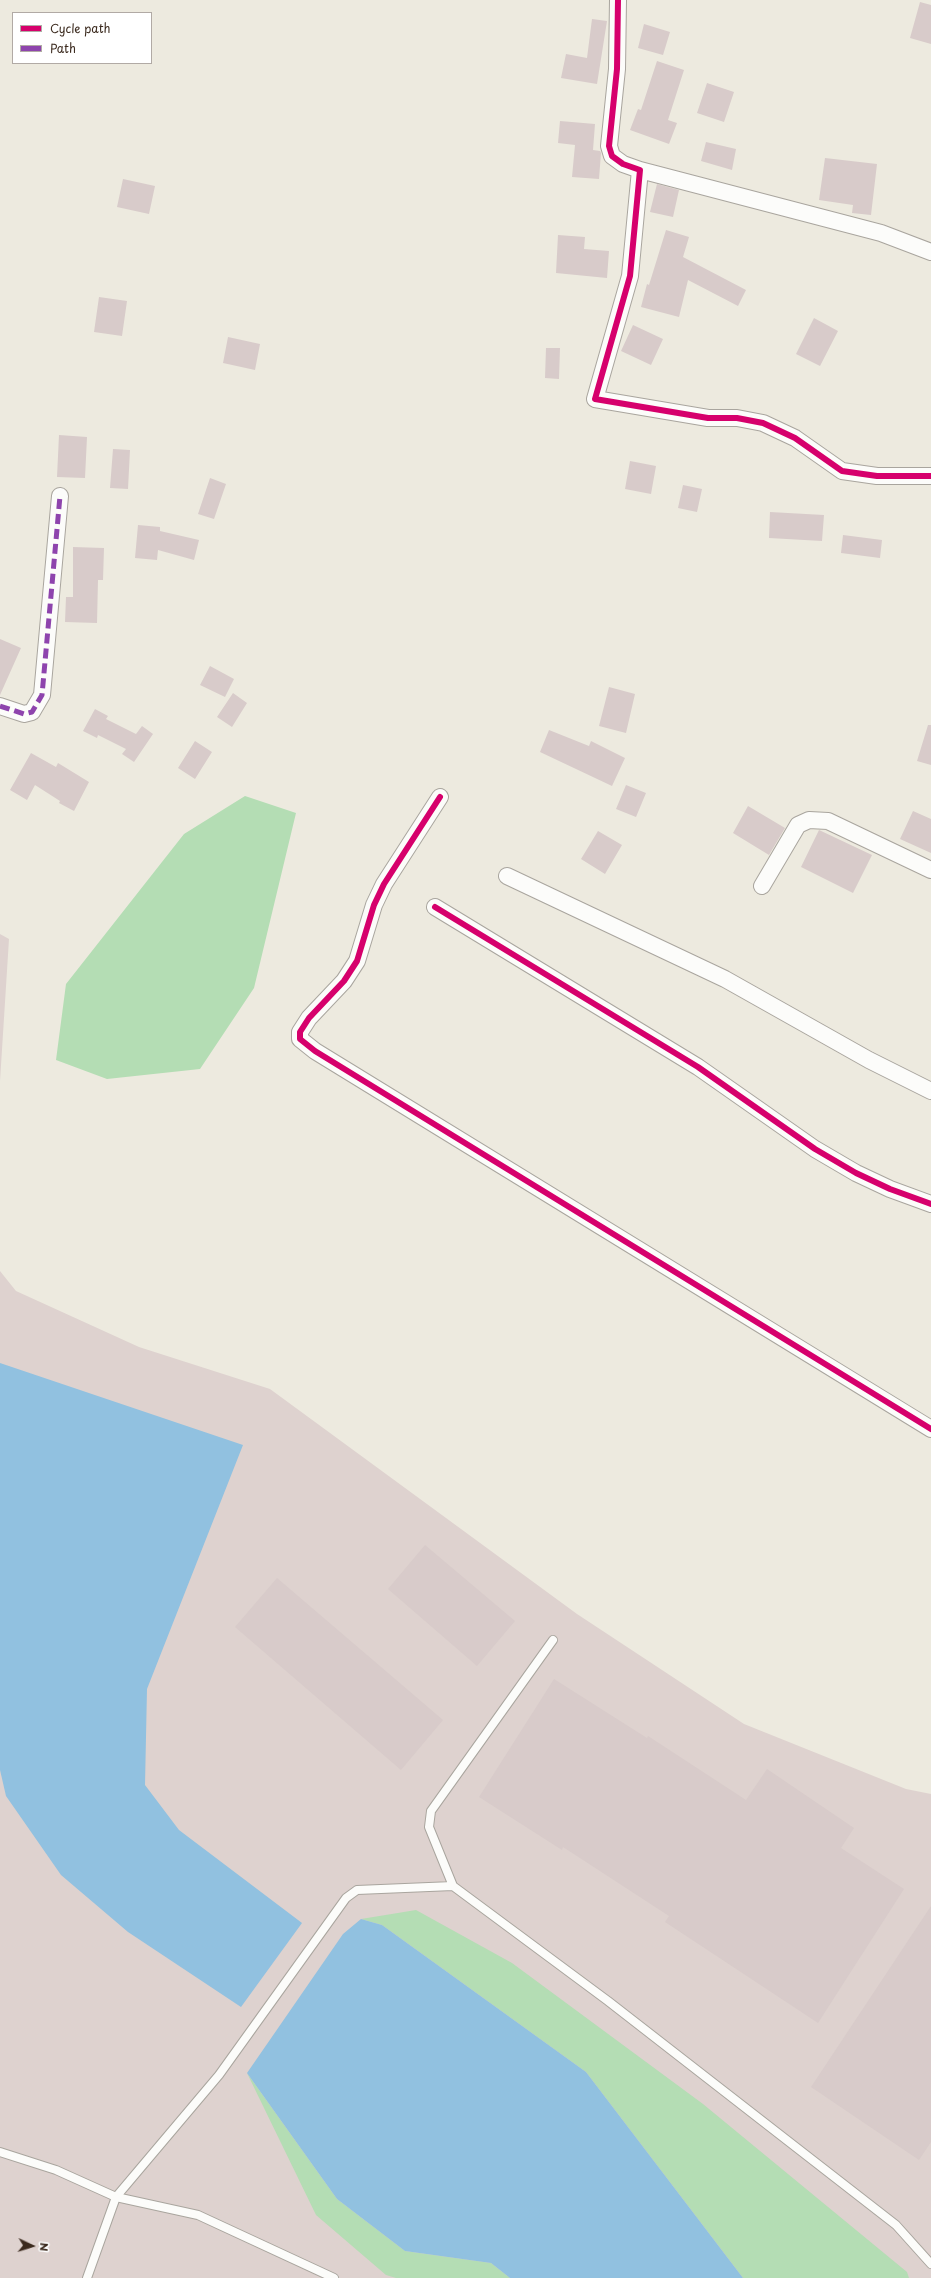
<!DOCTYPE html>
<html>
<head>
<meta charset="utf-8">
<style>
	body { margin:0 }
	#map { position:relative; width:931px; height:2278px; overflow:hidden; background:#edeadf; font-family:"Playpen Sans",sans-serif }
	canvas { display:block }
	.legend { position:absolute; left:12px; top:12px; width:140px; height:52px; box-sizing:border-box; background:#fff; border:1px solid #b1aaa5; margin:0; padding:5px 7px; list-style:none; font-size:12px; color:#3b2a1e }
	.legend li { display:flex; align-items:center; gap:8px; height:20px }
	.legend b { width:20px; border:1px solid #b1aaa5 }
	.north { position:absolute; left:12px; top:2226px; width:40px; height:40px; -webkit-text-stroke:3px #fff; paint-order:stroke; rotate:94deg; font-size:11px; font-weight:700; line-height:16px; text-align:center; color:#3b2a1e }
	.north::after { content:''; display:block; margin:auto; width:14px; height:18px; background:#3b2a1e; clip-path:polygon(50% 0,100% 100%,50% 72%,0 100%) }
</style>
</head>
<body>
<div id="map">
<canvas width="931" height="2278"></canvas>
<ul class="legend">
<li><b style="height:5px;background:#d6006c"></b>Cycle path</li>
<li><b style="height:5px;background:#8e44ad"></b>Path</li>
</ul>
<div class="north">N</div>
</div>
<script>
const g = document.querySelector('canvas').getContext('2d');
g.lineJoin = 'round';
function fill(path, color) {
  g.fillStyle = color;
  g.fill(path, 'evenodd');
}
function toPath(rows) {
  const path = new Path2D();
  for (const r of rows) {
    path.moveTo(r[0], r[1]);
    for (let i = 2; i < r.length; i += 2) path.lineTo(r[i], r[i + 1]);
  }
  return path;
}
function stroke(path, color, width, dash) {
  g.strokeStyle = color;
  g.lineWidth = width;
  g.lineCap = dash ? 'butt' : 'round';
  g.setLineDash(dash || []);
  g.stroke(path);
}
fill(toPath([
	[0,934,9,939,0,1081],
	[0,1271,16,1291,139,1347,270,1389,577,1614,744,1724,906,1789,931,1794,931,2278,0,2278]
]), '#ded2cf');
fill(toPath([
	[245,796,296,813,254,988,200,1069,107,1079,56,1060,66,984,184,834],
	[416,1910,512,1963,703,2104,907,2272,909,2278,743,2278,586,2072,382,1925,361,1919],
	[247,2073,337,2199,405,2251,491,2263,510,2278,396,2278,386,2275,316,2215]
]), '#b4ddb4');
fill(toPath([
	[0,1363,243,1445,147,1689,145,1785,179,1830,302,1923,241,2007,128,1932,61,1875,6,1796,0,1770],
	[361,1919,382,1925,586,2072,743,2278,510,2278,491,2263,405,2251,337,2199,247,2073,343,1934]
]), '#91c1e0');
fill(toPath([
	[920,2,931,5,931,44,910,38],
	[592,19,607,21,597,84,561,78,566,54,587,58],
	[644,24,670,32,663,55,638,48],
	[657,61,684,70,668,120,677,123,669,144,630,130,638,109,641,110],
	[707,83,734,92,724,122,697,113],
	[560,121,595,124,593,150,600,151,601,153,599,179,572,177,575,145,558,143],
	[706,142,736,149,732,170,701,161],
	[825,158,877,164,871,215,852,213,853,205,819,200],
	[123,179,155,186,149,214,117,207],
	[657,184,679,190,673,217,650,212],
	[666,230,689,237,683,257,746,290,738,306,688,280,679,317,641,307,647,284,649,285],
	[558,235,585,237,584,249,609,251,607,278,556,273],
	[99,297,127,301,122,336,94,332],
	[814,318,838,331,820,366,796,354],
	[633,325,663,339,651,365,621,351],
	[228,337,260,344,255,370,223,363],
	[546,348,560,348,559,379,545,378],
	[59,435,87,437,85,478,57,477],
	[113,449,130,450,128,489,110,488],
	[630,461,656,466,651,494,625,489],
	[210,478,226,484,214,519,198,514],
	[683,485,702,489,697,512,678,508],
	[770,512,824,515,822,541,769,538],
	[138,525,160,527,160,531,199,540,194,560,158,550,157,560,135,558],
	[843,535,882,540,880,558,841,553],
	[73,547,104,548,103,580,98,580,97,623,65,622,66,597,73,597],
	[0,639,21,648,0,695],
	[210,666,234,679,225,697,200,685],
	[609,687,635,694,626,733,599,726],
	[233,693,247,703,232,727,217,717],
	[95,709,108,716,106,719,136,734,142,726,153,734,134,762,122,754,126,749,98,735,97,738,83,731],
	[928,725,931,725,931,765,917,761],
	[549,730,589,746,591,741,625,758,612,786,540,752],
	[195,741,212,752,195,779,178,768],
	[31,753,56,767,58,763,89,782,74,811,59,803,60,801,35,785,27,800,10,790],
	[626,785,646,793,636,817,616,809],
	[748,806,785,828,769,855,733,833],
	[913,811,931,819,931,853,900,839],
	[819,830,872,855,853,893,801,867],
	[598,831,622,845,605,874,581,859],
	[425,1545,515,1621,477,1666,388,1589],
	[277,1578,443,1720,401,1770,235,1627],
	[554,1679,647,1738,648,1736,746,1800,767,1769,854,1828,841,1848,904,1889,818,2023,665,1922,669,1916,563,1847,562,1850,479,1797],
	[931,1906,931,2142,919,2160,811,2087]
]), '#d8cbca');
const lane = toPath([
	[553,1640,431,1811,429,1827,453,1886,608,2001,896,2225,931,2264],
	[0,2152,56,2170,116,2197,198,2215,334,2278],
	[87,2278,116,2197,219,2075,346,1898,357,1890,453,1886]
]);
const street = toPath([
	[618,0,617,69,609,146,612,156,623,164,640,170,630,276,595,399,708,418,737,418,763,423,795,438,842,471,877,476,931,476],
	[640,170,881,233,931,252],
	[0,706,24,714,32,712,42,695,60,496],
	[440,797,384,884,374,905,357,961,344,981,309,1018,300,1032,300,1039,315,1051,931,1429],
	[507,876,725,979,869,1060,931,1091],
	[762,886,798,825,809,820,828,821,931,870],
	[435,907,698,1067,815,1149,856,1173,890,1189,931,1204]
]);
stroke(lane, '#a9a59e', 10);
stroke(street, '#a9a59e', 18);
stroke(lane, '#fcfcfa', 8);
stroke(street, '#fcfcfa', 16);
stroke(toPath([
	[0,706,24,714,32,712,42,695,60,496]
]), '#8e44ad', 5, [10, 5]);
stroke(toPath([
	[618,0,617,69,609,146,612,156,623,164,640,170,630,276,595,399,708,418,737,418,763,423,795,438,842,471,877,476,931,476],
	[440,797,384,884,374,905,357,961,344,981,309,1018,300,1032,300,1039,315,1051,931,1429],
	[435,907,698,1067,815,1149,856,1173,890,1189,931,1204]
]), '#d6006c', 6);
</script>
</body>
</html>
